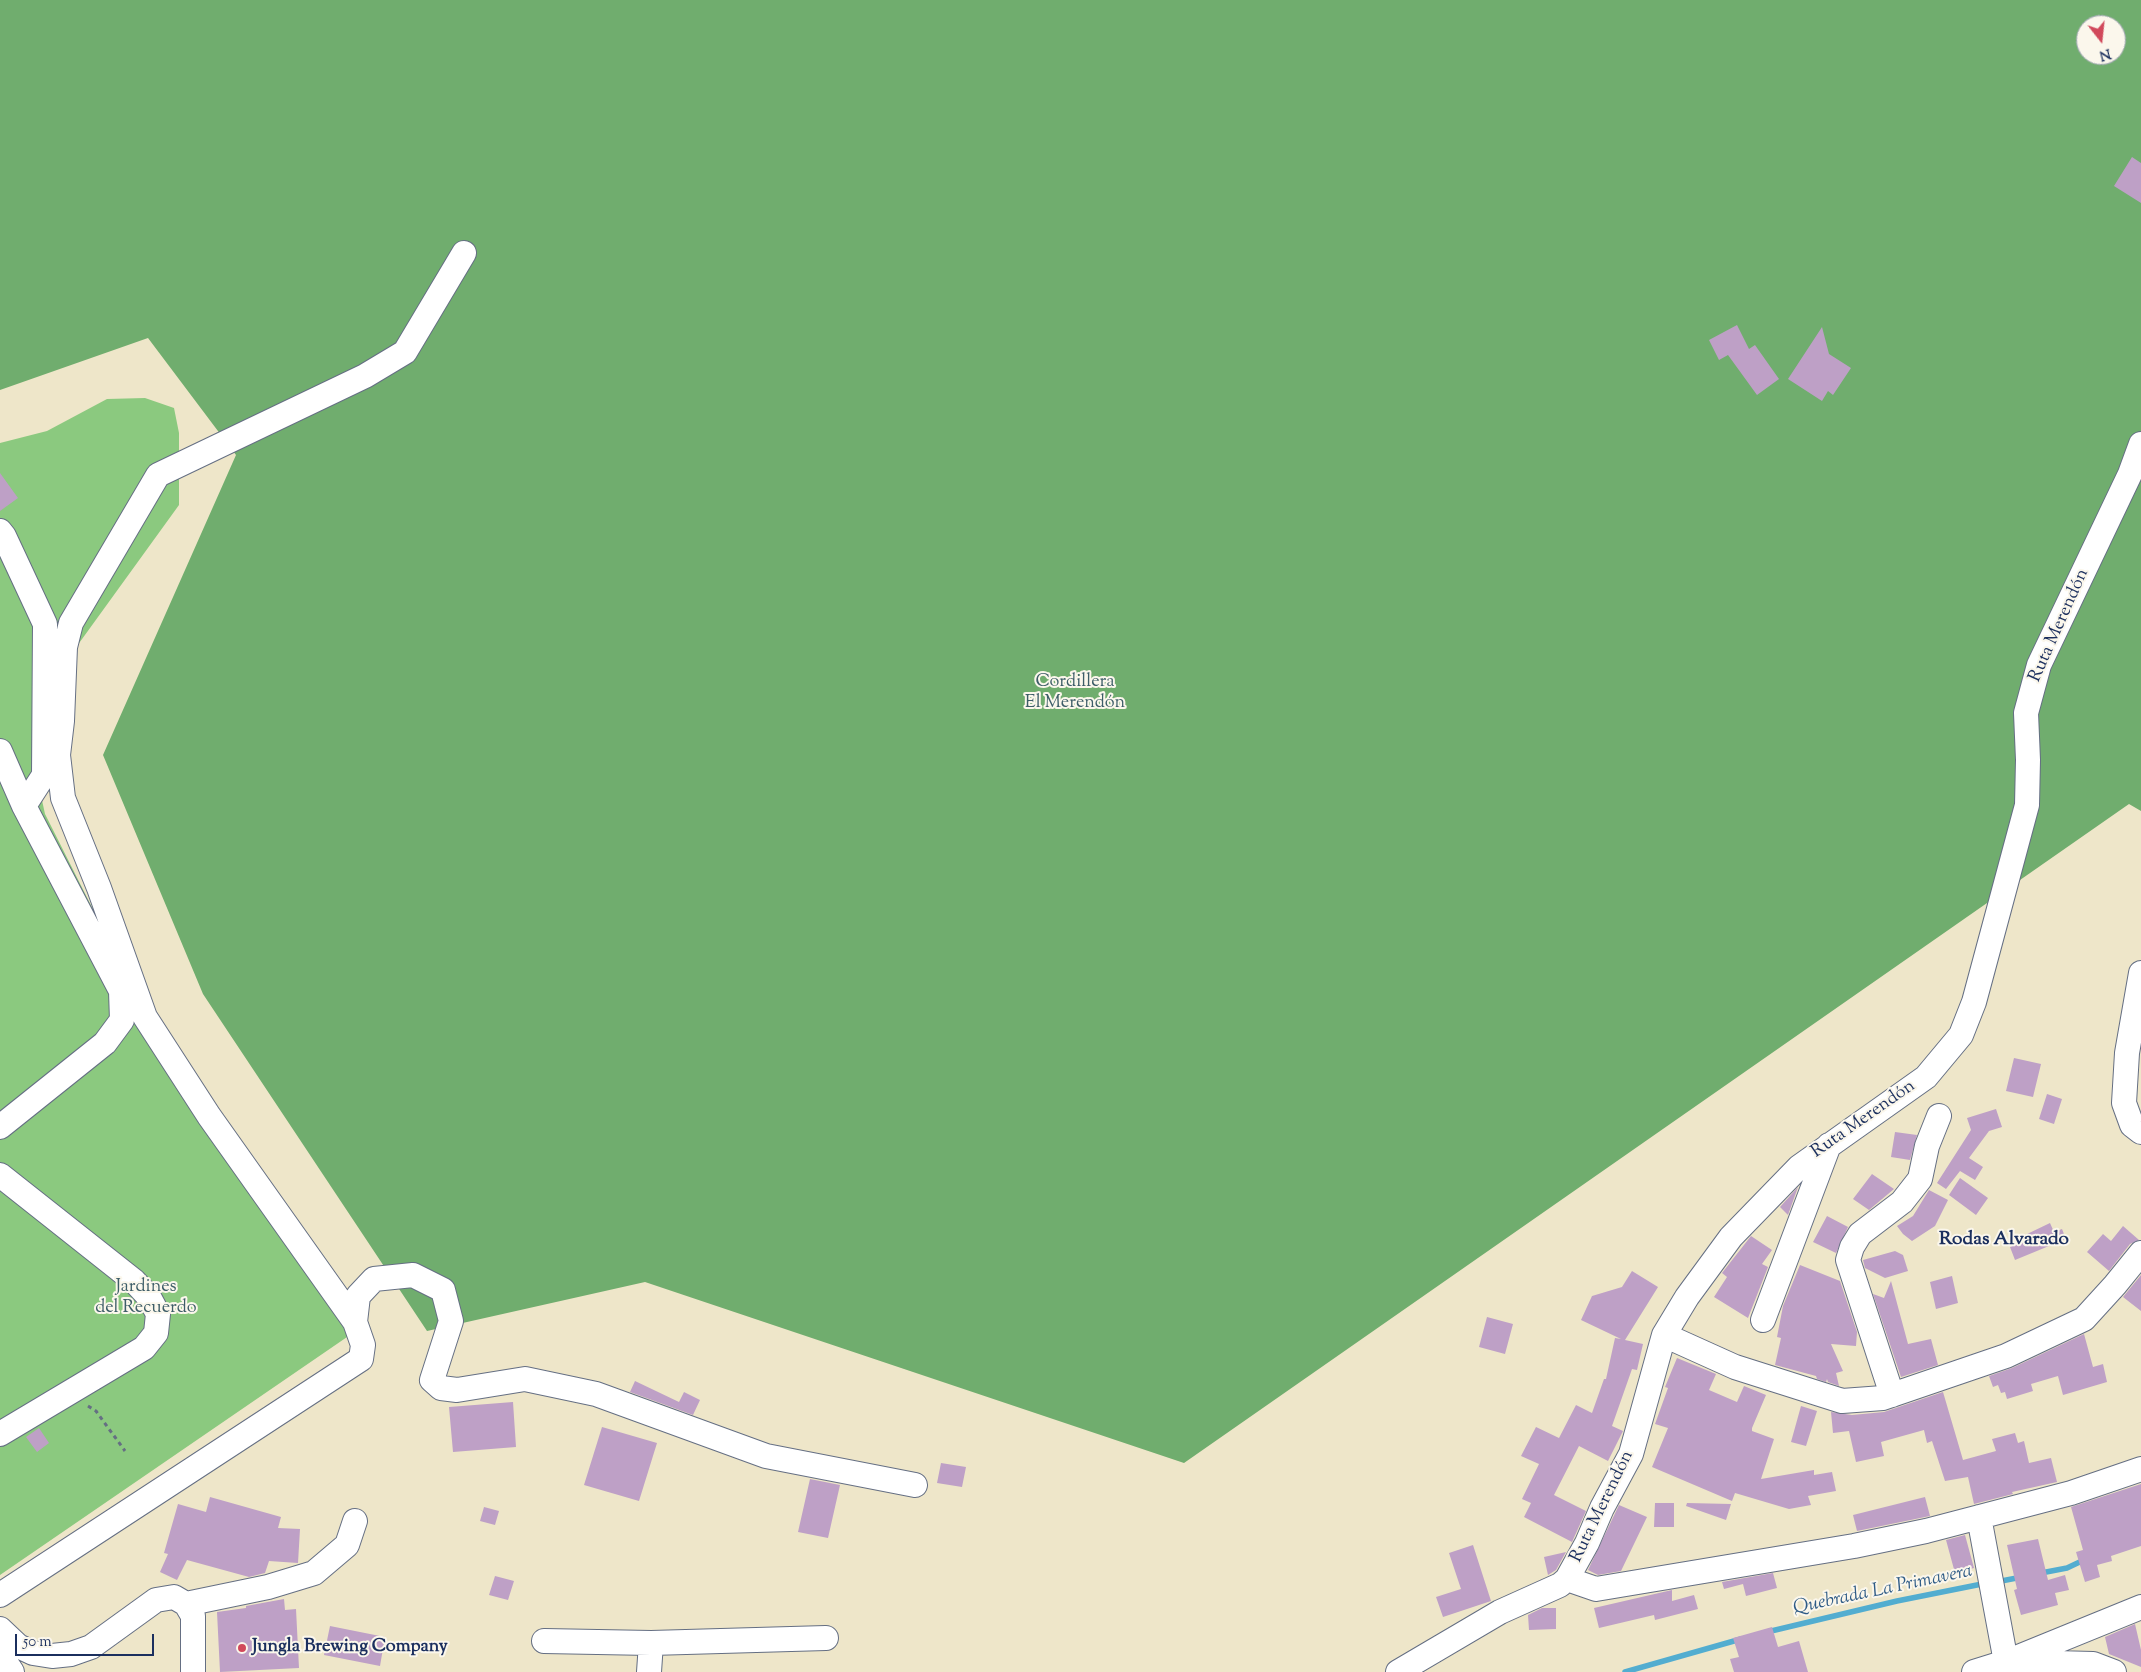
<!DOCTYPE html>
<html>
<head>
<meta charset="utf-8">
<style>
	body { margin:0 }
	#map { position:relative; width:2141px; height:1672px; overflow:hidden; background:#eee6c9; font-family:"Sorts Mill Goudy",serif }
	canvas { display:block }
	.north { position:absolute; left:2076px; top:15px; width:50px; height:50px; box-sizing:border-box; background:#fbf7ec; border:1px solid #a1a7b3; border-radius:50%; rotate:164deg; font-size:14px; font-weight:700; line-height:20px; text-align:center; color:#1b2f5e }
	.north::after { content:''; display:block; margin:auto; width:18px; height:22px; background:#d1495b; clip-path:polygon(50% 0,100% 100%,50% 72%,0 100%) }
	.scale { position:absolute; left:15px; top:1634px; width:139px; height:22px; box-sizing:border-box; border:2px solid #1b2f5e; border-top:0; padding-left:6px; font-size:15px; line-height:18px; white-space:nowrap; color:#1b2f5e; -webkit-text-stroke:4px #fbf7ec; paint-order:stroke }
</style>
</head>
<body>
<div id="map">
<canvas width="2141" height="1672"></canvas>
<div class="north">N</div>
<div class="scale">50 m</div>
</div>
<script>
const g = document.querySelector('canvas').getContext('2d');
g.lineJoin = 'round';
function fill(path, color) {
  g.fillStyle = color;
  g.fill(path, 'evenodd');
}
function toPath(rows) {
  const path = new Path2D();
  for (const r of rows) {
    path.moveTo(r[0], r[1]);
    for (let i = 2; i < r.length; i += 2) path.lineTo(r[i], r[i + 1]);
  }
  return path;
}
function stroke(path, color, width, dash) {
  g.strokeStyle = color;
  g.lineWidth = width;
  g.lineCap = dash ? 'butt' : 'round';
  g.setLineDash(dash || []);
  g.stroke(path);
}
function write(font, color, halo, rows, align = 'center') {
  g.font = font + ' "Sorts Mill Goudy",serif';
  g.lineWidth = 4;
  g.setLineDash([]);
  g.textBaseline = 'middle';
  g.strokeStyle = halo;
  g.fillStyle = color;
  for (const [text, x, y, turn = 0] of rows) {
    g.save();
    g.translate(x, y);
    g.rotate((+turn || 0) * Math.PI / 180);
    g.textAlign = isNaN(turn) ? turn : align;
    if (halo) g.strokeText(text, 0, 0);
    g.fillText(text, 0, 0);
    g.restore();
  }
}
fill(toPath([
	[145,398,174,408,179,433,179,505,77,646,38,782,45,814,201,1124,350,1335,0,1575,0,443,47,431,107,399]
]), '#8bc97f');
fill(toPath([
	[0,0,2141,0,2141,811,2129,804,1184,1463,645,1282,427,1331,203,994,103,755,236,455,148,338,0,390],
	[2086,25,2116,25,2116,55,2086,55]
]), '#70ad6e');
stroke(toPath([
	[2041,1573,2067,1568,2086,1559],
	[1996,1582,2022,1577],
	[1767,1632,1897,1601,1987,1583],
	[1625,1672,1741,1639]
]), '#52add0', 5.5);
fill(toPath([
	[2132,157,2141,163,2141,203,2114,186],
	[1737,325,1749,349,1755,345,1779,379,1757,395,1728,355,1719,360,1709,340],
	[1822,327,1829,354,1851,368,1833,395,1828,391,1822,401,1788,379],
	[0,473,18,498,0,511],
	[2014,1058,2041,1064,2033,1097,2006,1091],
	[2047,1094,2062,1099,2054,1124,2039,1119],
	[1996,1109,2002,1127,1989,1131,1969,1158,1983,1167,1975,1180,1960,1171,1946,1189,1937,1183,1971,1130,1967,1118],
	[1895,1132,1917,1135,1910,1160,1891,1157],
	[1872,1174,1894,1189,1869,1210,1853,1199],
	[1960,1178,1988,1198,1976,1215,1949,1195],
	[1798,1187,1788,1215,1780,1207],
	[1929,1190,1948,1200,1935,1226,1912,1241,1903,1234,1897,1226,1913,1216],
	[1827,1216,1848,1227,1836,1253,1813,1242],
	[2050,1223,2054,1232,2062,1229,2066,1239,2015,1260,2010,1247,2027,1241,2025,1235],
	[2123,1226,2139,1240,2130,1244,2109,1271,2087,1252,2103,1234,2111,1241],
	[1751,1236,1772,1250,1762,1264,1768,1267,1748,1318,1714,1297,1727,1277,1722,1273],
	[1895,1251,1903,1255,1908,1271,1885,1278,1865,1268,1863,1260],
	[1800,1265,1840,1281,1857,1332,1856,1346,1831,1344,1843,1371,1836,1373,1839,1386,1828,1382,1827,1379,1826,1382,1817,1379,1816,1376,1775,1365,1781,1338,1777,1337,1783,1306],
	[1632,1271,1658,1287,1625,1340,1643,1344,1637,1370,1632,1369,1612,1426,1623,1431,1608,1461,1579,1446,1554,1495,1586,1511,1572,1542,1524,1517,1531,1503,1522,1499,1539,1464,1521,1456,1536,1427,1559,1438,1576,1405,1592,1413,1604,1379,1606,1379,1615,1338,1621,1339,1581,1320,1592,1296,1622,1287],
	[2141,1275,2141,1311,2123,1297],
	[1952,1276,1958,1303,1936,1309,1930,1282],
	[1891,1281,1908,1344,1931,1339,1938,1365,1901,1377,1873,1294,1884,1298],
	[1487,1317,1513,1324,1505,1354,1479,1347],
	[2084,1334,2093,1367,2103,1364,2107,1382,2063,1395,2058,1376,2031,1384,2033,1391,2007,1399,2005,1392,2001,1393,1998,1385,1993,1387,1989,1376,2012,1368],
	[1677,1358,1716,1374,1709,1390,1737,1402,1744,1386,1766,1395,1752,1428,1752,1431,1774,1439,1761,1479,1814,1470,1814,1475,1832,1472,1836,1491,1808,1496,1811,1505,1789,1509,1735,1493,1732,1501,1652,1467,1668,1428,1655,1424,1668,1388,1665,1387],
	[635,1381,679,1402,684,1392,700,1400,693,1415,630,1392],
	[1943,1392,1963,1460,1996,1451,1992,1439,2015,1433,2018,1443,2024,1441,2029,1463,2051,1458,2057,1482,2012,1492,2013,1494,1974,1504,1968,1477,1945,1481,1932,1441,1927,1443,1924,1430,1881,1442,1884,1456,1856,1462,1849,1431,1833,1433,1831,1412,1852,1415,1884,1412],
	[513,1402,516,1447,453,1452,449,1407],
	[1801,1406,1817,1411,1806,1446,1791,1442],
	[602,1427,657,1443,639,1501,584,1485],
	[39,1428,49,1443,37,1452,26,1437],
	[941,1463,966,1467,962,1487,937,1483],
	[810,1479,840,1485,828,1538,798,1532],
	[2141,1484,2141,1546,2111,1556,2112,1561,2097,1565,2100,1577,2085,1582,2076,1552,2083,1550,2071,1507],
	[210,1497,281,1517,278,1528,300,1529,298,1563,269,1561,265,1573,249,1577,187,1560,177,1580,160,1572,168,1554,164,1553,178,1504,206,1512],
	[1925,1497,1930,1516,1857,1531,1853,1515],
	[1655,1503,1674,1503,1674,1527,1654,1527],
	[1687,1503,1731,1504,1726,1520,1686,1506],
	[1619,1505,1647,1517,1621,1571,1598,1575,1588,1570],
	[484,1507,499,1511,495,1525,480,1521],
	[1965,1535,1974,1568,1955,1573,1946,1540],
	[2038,1539,2048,1580,2065,1575,2069,1590,2055,1593,2058,1605,2021,1615,2014,1590,2017,1589,2007,1545],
	[1473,1545,1491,1601,1443,1617,1436,1597,1461,1589,1449,1553],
	[1566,1552,1556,1570,1548,1575,1544,1557],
	[1773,1573,1777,1588,1746,1596,1743,1584,1724,1589,1722,1582],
	[495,1576,514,1581,508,1600,489,1595],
	[1672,1590,1672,1601,1694,1595,1698,1609,1655,1620,1654,1615,1599,1628,1594,1608],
	[284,1599,285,1610,296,1609,299,1668,220,1672,217,1612,246,1608,246,1606],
	[1542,1608,1556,1608,1556,1629,1529,1630,1528,1615],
	[2135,1624,2141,1650,2141,1667,2109,1654,2105,1637],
	[330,1626,385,1637,380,1666,324,1655],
	[1772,1627,1778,1647,1799,1641,1808,1672,1734,1672,1730,1659,1739,1657,1733,1638]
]), '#bea0c6');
const minor = toPath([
	[0,531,4,536,45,624,44,775,24,806],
	[0,751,24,806,121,991,122,1020,105,1043,0,1127],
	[2141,973,2127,1053,2124,1103,2132,1125,2141,1132],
	[0,1175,134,1281,149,1297,158,1314,156,1333,144,1348,0,1434],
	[1763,1320,1829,1145],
	[355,1322,209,1116,145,1017,99,888,63,798,58,755,62,721,65,647,71,623,158,475,365,376,405,352,464,253],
	[1664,1335,1735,1367,1842,1401,1883,1398,2006,1356,2084,1319,2115,1285,2141,1253],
	[1892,1395,1848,1260,1852,1247,1860,1234,1902,1202,1920,1179,1927,1146,1939,1116],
	[1979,1517,2006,1662],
	[1567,1579,1596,1589,1854,1546,1926,1531,2071,1493,2141,1469],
	[0,1595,361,1359,363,1345,355,1322,358,1296,374,1279,413,1275,443,1290,451,1321,432,1380,441,1388,457,1390,525,1379,596,1394,766,1456,915,1485],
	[186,1604,268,1587,314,1573,347,1545,355,1521],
	[0,1629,18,1646,33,1653,52,1656,71,1654,91,1647,156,1600,174,1597,186,1604,193,1616,193,1672],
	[544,1641,651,1643,826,1638],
	[0,1654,12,1672],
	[2016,1662,2093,1664,2114,1672],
	[649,1672,651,1643],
	[1398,1672,1500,1612,1560,1585,1567,1579,1587,1543,1602,1508,1631,1454,1664,1335,1687,1297,1731,1237,1799,1167,1926,1077,1961,1035,1974,1002,2027,805,2028,760,2026,713,2039,665,2130,474,2141,444],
	[1974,1672,2006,1662,2141,1607]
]);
stroke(minor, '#656f83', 26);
stroke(toPath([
	[88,1406,96,1411,125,1451]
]), '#656f83', 3, [4, 4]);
stroke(minor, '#fff', 24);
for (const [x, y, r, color] of [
	[242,1648,5,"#d1495b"]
]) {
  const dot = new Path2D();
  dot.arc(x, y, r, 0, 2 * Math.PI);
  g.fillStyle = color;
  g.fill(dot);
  stroke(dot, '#fbf7ec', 2);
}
write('18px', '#1b2f5e', '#fbf7ec', [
	["Ruta Merendón",2060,626,-66],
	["Ruta Merendón",1864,1120,-35],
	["Ruta Merendón",1603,1507,-64]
]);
write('18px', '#3d5d68', '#fbf7ec', [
	["Cordillera",1075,683],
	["El Merendón",1075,704],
	["Jardines",146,1288],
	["del Recuerdo",146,1309]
]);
write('bold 18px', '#1b2f5e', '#fbf7ec', [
	["Jungla Brewing Company",252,1648]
], 'left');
write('bold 19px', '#1b2f5e', '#fbf7ec', [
	["Rodas Alvarado",2004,1241]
]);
write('italic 19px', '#2e5b86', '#fbf7ec', [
	["Quebrada La Primavera",1883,1591,-12]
]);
</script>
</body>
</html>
